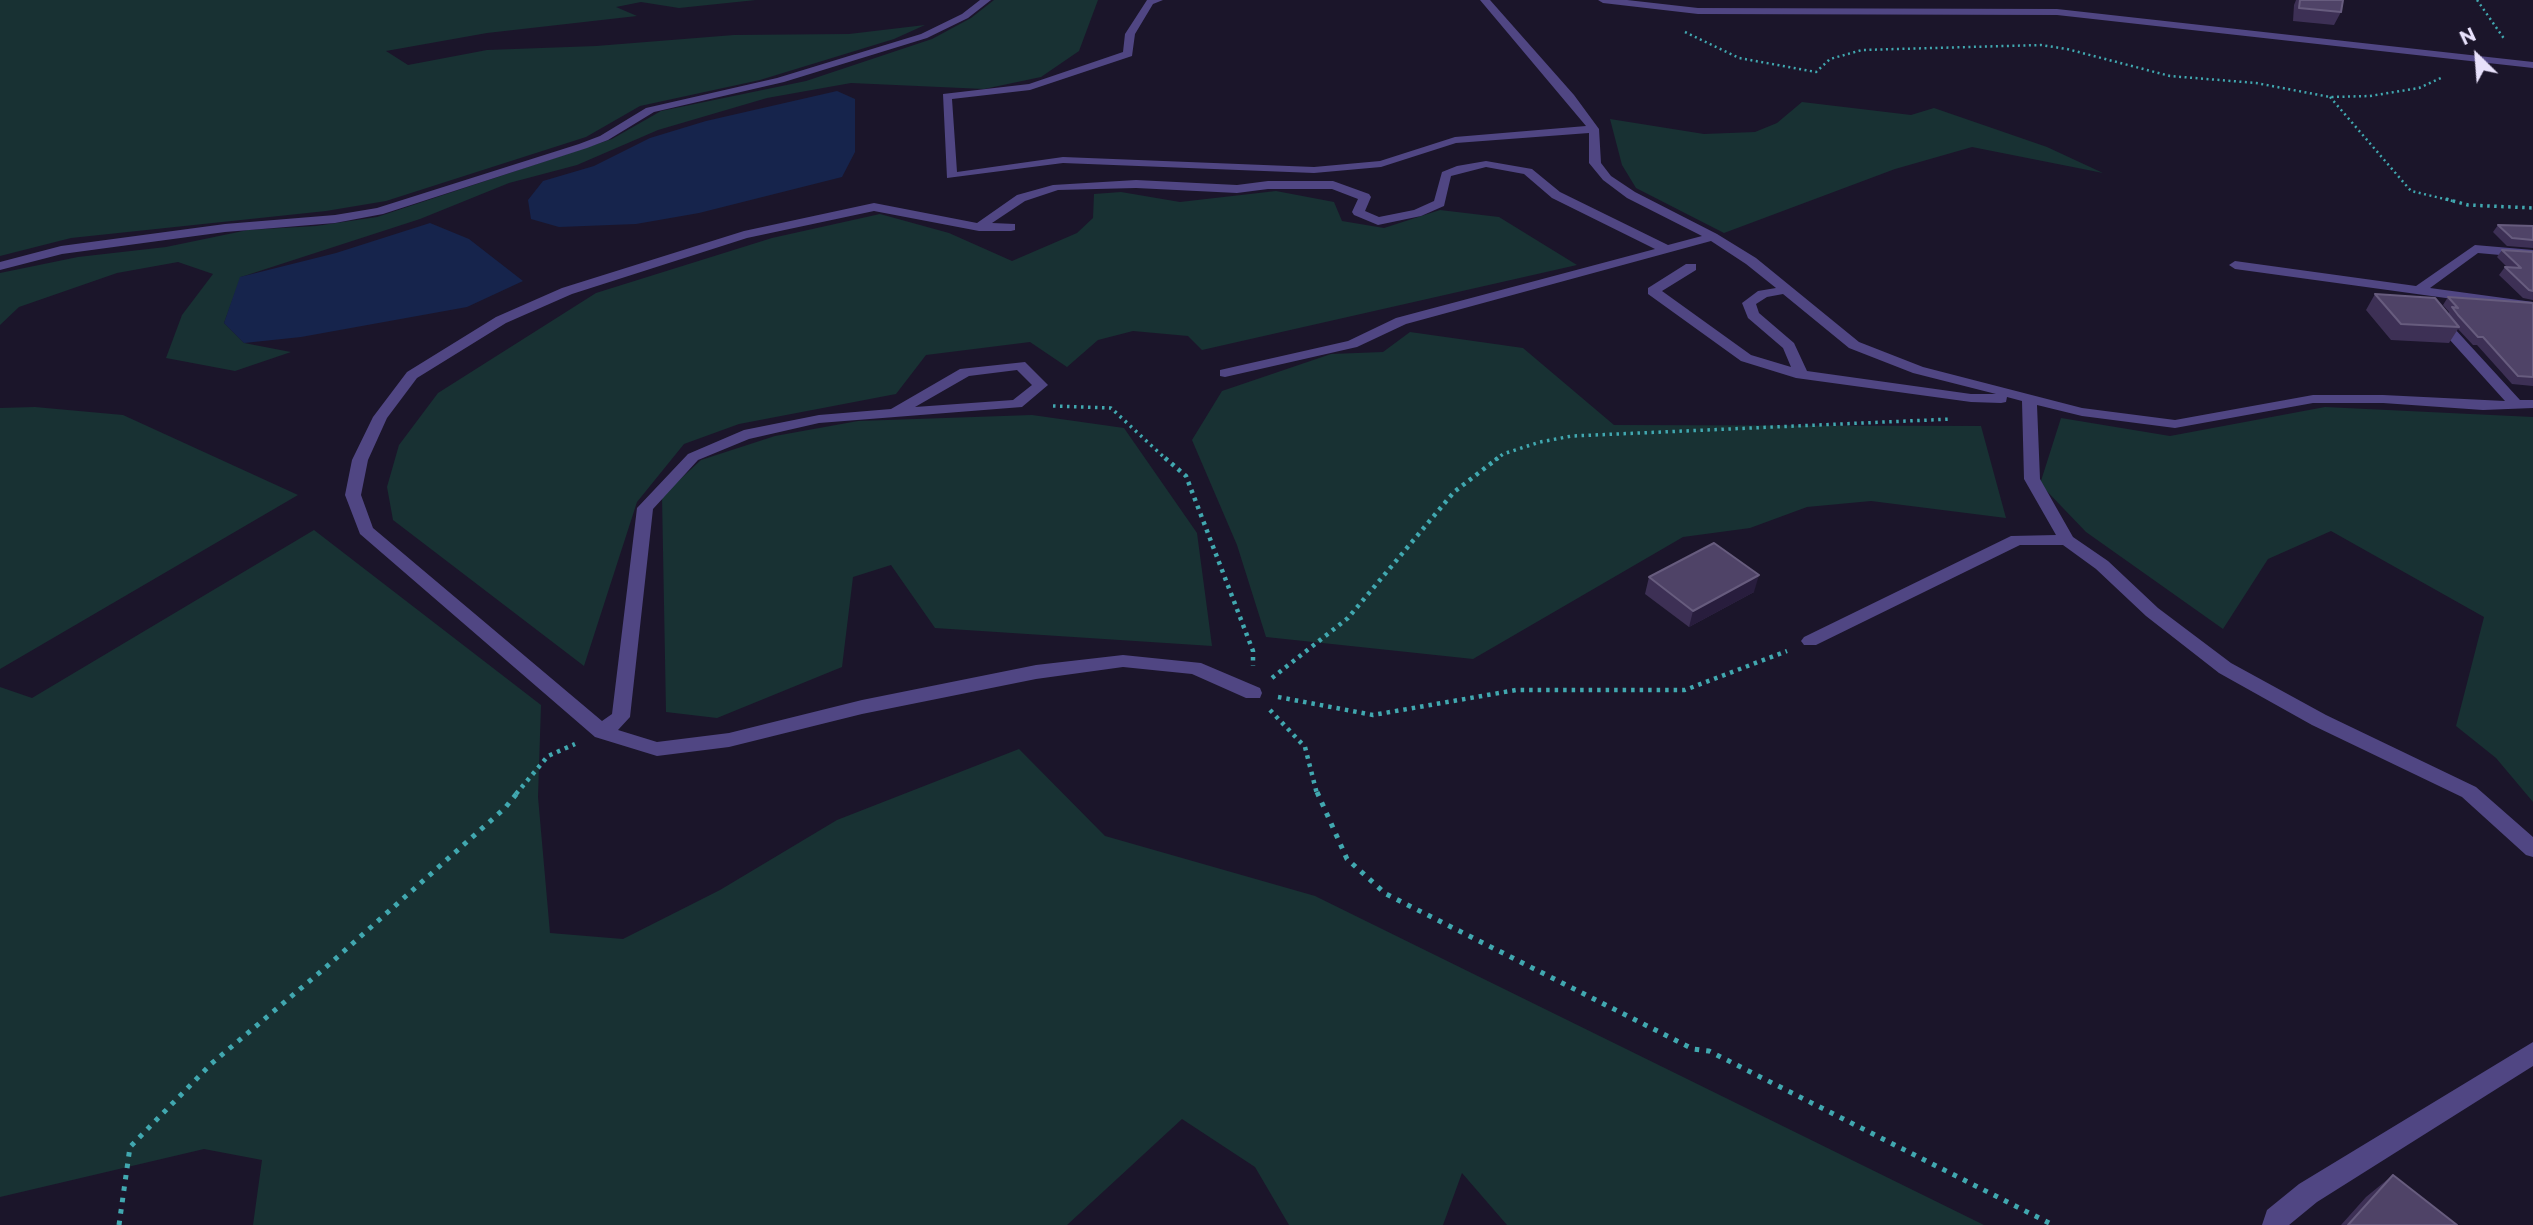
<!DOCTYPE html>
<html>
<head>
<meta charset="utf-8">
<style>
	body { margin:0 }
	#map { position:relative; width:2533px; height:1225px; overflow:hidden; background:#1b152a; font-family:Montserrat,sans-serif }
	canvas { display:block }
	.north { position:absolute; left:2442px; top:21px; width:70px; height:70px; -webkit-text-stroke:5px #1b152a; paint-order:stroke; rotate:335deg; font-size:19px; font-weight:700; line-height:28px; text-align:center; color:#e8e1fb }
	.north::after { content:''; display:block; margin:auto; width:24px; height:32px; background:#e8e1fb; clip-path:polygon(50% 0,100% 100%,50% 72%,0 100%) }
</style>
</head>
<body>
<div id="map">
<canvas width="2533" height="1225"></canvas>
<div class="north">N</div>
</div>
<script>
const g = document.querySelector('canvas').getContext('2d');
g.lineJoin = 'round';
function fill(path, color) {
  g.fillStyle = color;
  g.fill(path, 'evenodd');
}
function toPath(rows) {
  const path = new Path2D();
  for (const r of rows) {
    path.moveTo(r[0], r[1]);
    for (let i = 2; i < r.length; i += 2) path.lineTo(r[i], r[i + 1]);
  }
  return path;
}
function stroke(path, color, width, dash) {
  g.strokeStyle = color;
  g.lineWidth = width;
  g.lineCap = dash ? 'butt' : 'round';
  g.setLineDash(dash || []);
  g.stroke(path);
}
fill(toPath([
	[0,0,756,0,679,8,641,2,616,7,637,16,487,33,386,51,408,65,487,50,596,46,734,35,849,34,925,25,894,39,760,80,640,106,586,137,386,201,326,211,71,238,0,256],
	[994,0,1098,0,1079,51,1041,77,984,89,851,83,767,98,658,130,577,165,509,183,420,219,241,277,224,323,244,343,291,352,235,371,166,358,182,315,213,274,178,262,117,273,19,307,0,325,0,273,78,257,166,247,248,230,316,226,377,217,612,139,661,111,806,81,932,39,971,18],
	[1802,102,1911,115,1934,108,2047,147,2103,173,1972,147,1895,169,1724,233,1636,188,1622,165,1610,119,1704,134,1755,132,1777,123],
	[1276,191,1334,202,1342,221,1384,228,1440,210,1499,217,1577,265,1202,350,1188,336,1133,331,1098,340,1067,367,1030,342,926,355,896,394,739,424,684,444,637,502,584,666,393,520,387,487,399,445,438,393,596,293,772,238,880,214,949,233,1012,261,1077,233,1093,218,1094,194,1121,192,1180,202],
	[1410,332,1523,348,1614,425,1981,426,2006,518,1871,501,1807,507,1750,528,1683,537,1473,659,1266,637,1237,545,1192,440,1222,391,1331,354,1383,352],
	[35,407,123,415,298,495,0,669,0,408],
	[2325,407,2533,417,2533,802,2496,758,2456,726,2484,617,2331,531,2268,559,2223,629,2086,532,2040,484,2061,418,2170,436],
	[1032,415,1124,428,1197,533,1212,646,935,628,891,565,853,577,842,667,717,718,666,712,662,496,701,460,775,436,858,421],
	[314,530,541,705,538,797,550,933,623,939,720,890,837,820,1019,749,1105,836,1315,896,1984,1225,1507,1225,1462,1173,1443,1225,1289,1225,1255,1167,1182,1119,1067,1225,253,1225,262,1160,204,1149,0,1197,0,687,32,698]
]), '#183133');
fill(toPath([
	[837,91,855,99,855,152,842,177,699,213,636,224,559,227,531,219,528,200,543,181,594,166,650,138,706,121],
	[430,223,469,239,523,281,467,307,301,337,244,343,224,323,240,277,336,253]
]), '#16244c');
stroke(toPath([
	[2477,0,2505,40],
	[1685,32,1739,58,1816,72,1830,59,1862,50,2041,45,2067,49,2170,76,2256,83,2330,97,2370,96,2419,88,2441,78],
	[2330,97,2411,191,2453,201]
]), '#41a8b0', 2.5, [2, 3.5]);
stroke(toPath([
	[2446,199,2468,205,2533,208],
	[1053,406,1111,408,1167,460],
	[1495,460,1503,454,1540,442,1572,436,1952,419]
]), '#41a8b0', 3.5, [2.5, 4.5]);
stroke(toPath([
	[1165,458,1186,476,1253,651,1253,666],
	[1272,678,1348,618,1454,492,1498,458],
	[1278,697,1373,715,1516,690,1685,690,1787,651],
	[1270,710,1305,747,1317,794],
	[516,794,548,756,575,744]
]), '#41a8b0', 4.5, [3.5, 5]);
stroke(toPath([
	[1317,792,1347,859,1386,894,1693,1049,1709,1051,2053,1225],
	[119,1225,130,1147,211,1064,325,968,505,808,518,792]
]), '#41a8b0', 5, [4.5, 7]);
fill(toPath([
	[980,0,991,0,968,18,927,38,784,82,654,112,608,140,587,148,383,214,335,223,225,232,62,254,0,270,0,262,61,246,225,224,335,215,377,208,579,144,600,136,646,108,777,78,921,34,962,14,980,0],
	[1147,0,1163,0,1153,4,1135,34,1132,56,1030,90,952,99,957,172,1063,157,1314,167,1380,161,1455,137,1586,126,1480,0,1490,0,1574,95,1599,129,1601,163,1611,176,1635,192,1717,234,1756,258,1859,342,1923,367,2082,408,2175,420,2313,395,2383,395,2505,401,2431,319,2438,315,2443,316,2520,400,2533,400,2533,408,2483,410,2383,403,2313,403,2175,428,2082,416,2037,405,2040,479,2073,537,2108,561,2158,608,2231,663,2326,715,2476,787,2533,837,2533,857,2526,855,2462,797,2312,725,2219,673,2146,616,2096,569,2063,545,2020,545,1816,645,1804,645,1801,641,1804,637,2011,536,2056,535,2024,479,2022,401,2007,397,2006,402,2001,403,1971,402,1796,378,1741,361,1648,294,1648,288,1686,264,1696,264,1696,270,1662,291,1751,355,1791,367,1783,348,1748,318,1742,303,1758,291,1776,288,1746,264,1711,241,1406,324,1357,347,1225,377,1220,376,1220,370,1348,341,1396,318,1655,249,1552,198,1524,174,1486,167,1451,176,1444,206,1421,216,1378,225,1354,215,1352,212,1358,199,1332,189,1268,189,1237,193,1136,188,1058,190,1025,201,992,223,1015,224,1015,230,1011,231,979,231,874,211,747,238,572,294,506,323,417,378,387,418,368,460,361,495,373,528,602,721,612,714,637,508,688,454,744,430,819,415,891,409,960,369,1025,362,1048,385,1022,407,819,423,749,439,698,460,653,509,630,717,618,730,657,742,729,733,862,700,1036,665,1123,655,1201,663,1260,688,1262,693,1260,698,1246,698,1192,674,1123,667,1036,679,862,714,729,747,657,756,595,737,360,534,345,495,352,460,373,417,407,372,496,317,562,288,744,231,874,203,977,223,1017,195,1053,185,1136,180,1237,185,1268,181,1333,181,1369,194,1371,197,1365,211,1379,217,1414,210,1434,201,1442,172,1457,166,1486,161,1532,169,1560,192,1668,245,1702,236,1627,198,1603,180,1589,163,1589,133,1456,143,1381,167,1314,173,1063,163,947,178,943,94,1029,84,1123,52,1125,34,1147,0],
	[1783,294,1849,348,1913,373,1996,394,1971,394,1807,371,1794,343,1759,313,1756,304,1767,297,1783,294],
	[1017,370,1032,385,1013,400,915,407,969,376,1017,370],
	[1598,0,1627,0,1698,8,2057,9,2533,62,2533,68,2057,15,1698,14,1603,3,1598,0],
	[2475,245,2533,250,2533,258,2478,253,2430,288,2533,302,2533,310,2235,269,2229,265,2235,261,2416,286,2475,245],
	[2533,1042,2533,1066,2317,1202,2289,1225,2262,1225,2267,1210,2299,1184,2533,1042]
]), '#504683');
fill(toPath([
	[2296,0,2343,0,2341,12,2334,25,2293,21,2294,5],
	[2498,225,2533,226,2533,248,2507,246,2493,232],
	[2502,250,2533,252,2533,300,2523,298,2499,275,2505,267,2507,267,2497,257],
	[2375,294,2448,314,2449,312,2443,305,2448,297,2533,303,2533,386,2512,384,2477,345,2473,345,2458,329,2449,343,2391,340,2366,310],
	[1649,577,1754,592,1689,627,1645,594],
	[2393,1175,2457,1225,2341,1225,2366,1197]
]), '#3d3055');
fill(toPath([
	[1759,575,1754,592,1689,627,1693,611]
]), '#281d3d');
const building = toPath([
	[2300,0,2343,0,2341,12,2299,8,2300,0],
	[2498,225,2533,226,2533,240,2512,238,2498,225],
	[2502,250,2533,252,2533,291,2529,290,2505,267,2521,268,2502,250],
	[2375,294,2435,298,2459,327,2401,324,2375,294],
	[2448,297,2533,303,2533,377,2518,376,2483,337,2478,337,2458,315,2452,307,2458,308,2448,297],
	[1714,543,1759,575,1693,611,1649,577,1714,543],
	[2393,1175,2457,1225,2348,1225,2393,1175]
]);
fill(building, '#4f4367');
stroke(building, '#675c7e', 2);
</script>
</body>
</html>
